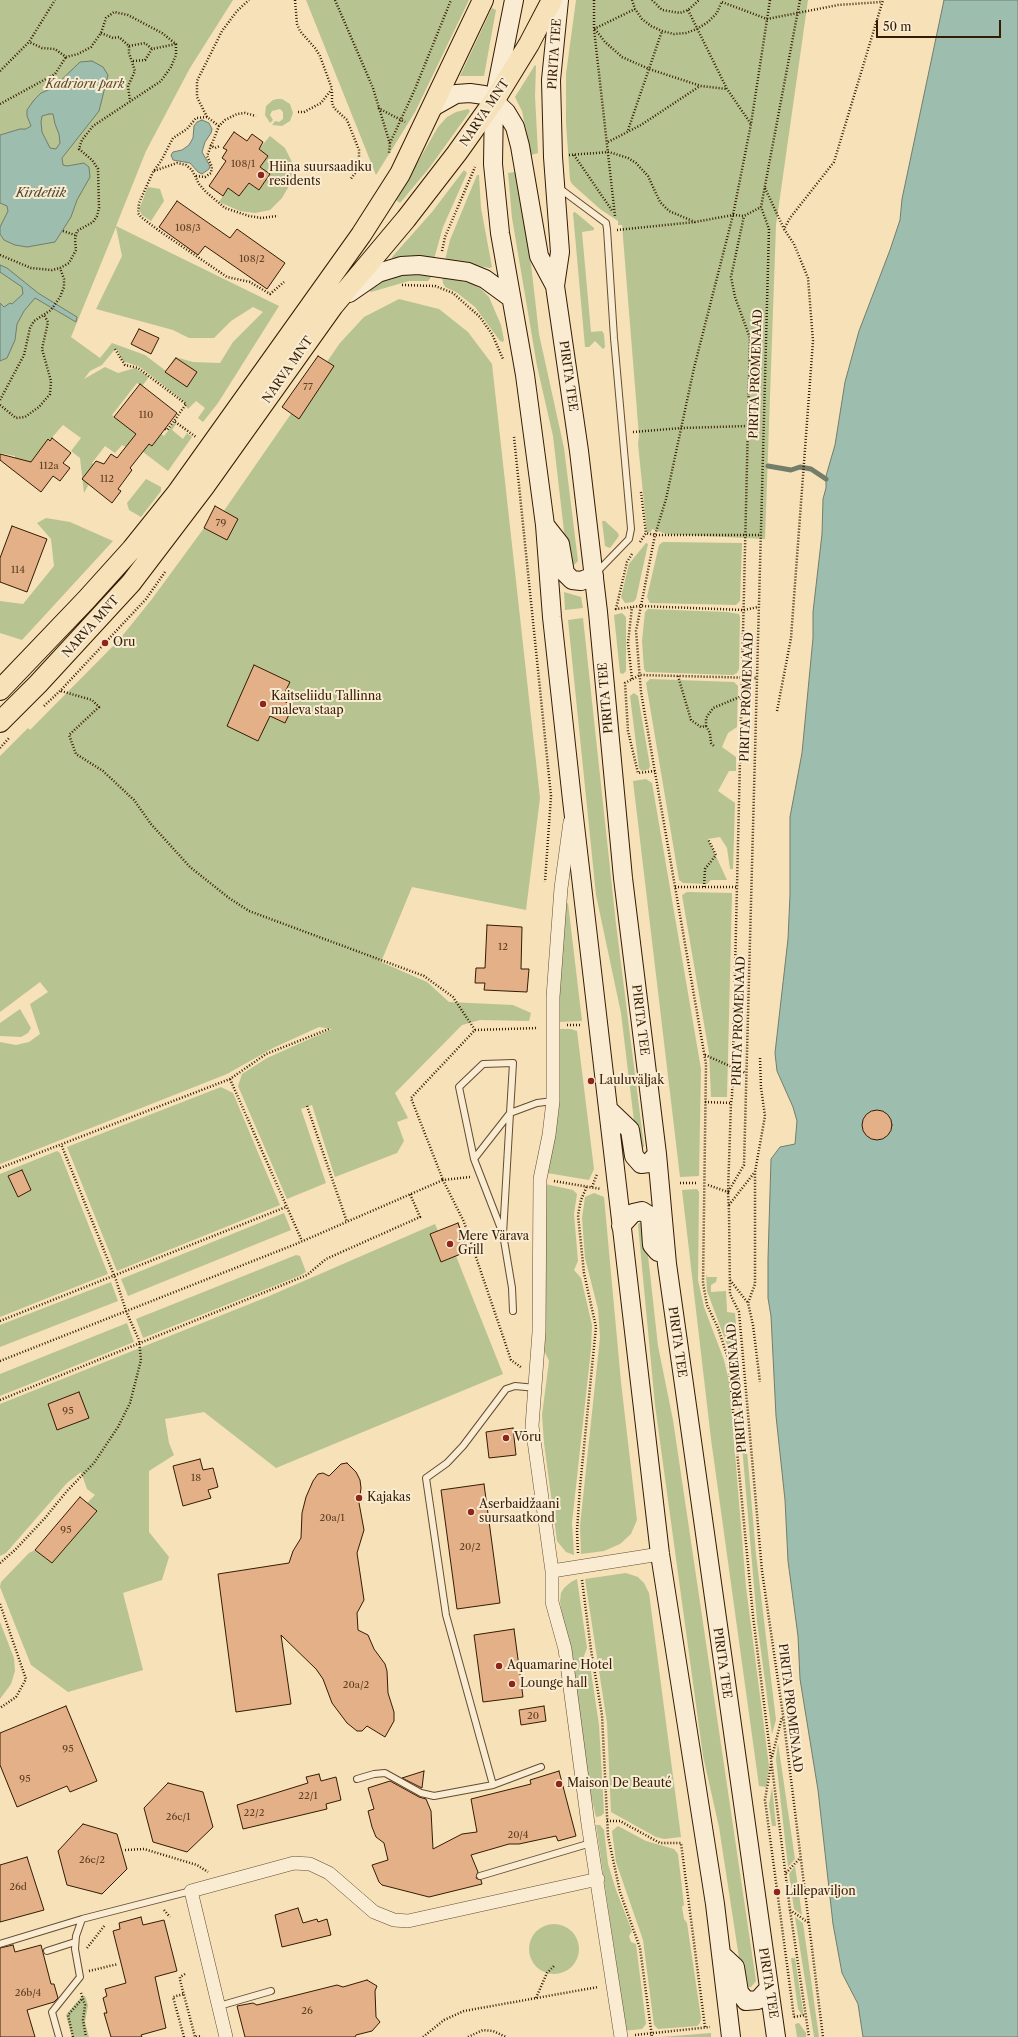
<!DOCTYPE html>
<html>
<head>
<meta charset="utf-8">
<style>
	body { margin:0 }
	#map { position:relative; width:1018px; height:2037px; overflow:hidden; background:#f6e1b9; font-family:"Libre Caslon Text",serif }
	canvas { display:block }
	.scale { position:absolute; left:876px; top:20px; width:125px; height:18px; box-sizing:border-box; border:2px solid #351b03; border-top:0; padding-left:5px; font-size:12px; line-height:14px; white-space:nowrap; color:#351b03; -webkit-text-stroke:3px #f9ecd2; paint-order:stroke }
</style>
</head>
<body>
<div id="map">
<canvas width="1018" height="2037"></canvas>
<div class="scale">50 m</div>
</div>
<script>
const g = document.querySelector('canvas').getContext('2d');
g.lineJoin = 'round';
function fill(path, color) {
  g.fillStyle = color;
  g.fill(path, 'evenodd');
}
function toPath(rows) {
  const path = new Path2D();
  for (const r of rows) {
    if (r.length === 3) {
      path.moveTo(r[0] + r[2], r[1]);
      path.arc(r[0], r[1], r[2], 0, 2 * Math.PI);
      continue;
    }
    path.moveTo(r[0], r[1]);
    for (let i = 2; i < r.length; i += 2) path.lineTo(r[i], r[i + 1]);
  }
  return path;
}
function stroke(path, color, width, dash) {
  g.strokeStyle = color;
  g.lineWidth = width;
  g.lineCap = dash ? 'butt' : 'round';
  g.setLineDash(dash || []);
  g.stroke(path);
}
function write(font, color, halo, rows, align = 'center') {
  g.font = font + ' "Libre Caslon Text",serif';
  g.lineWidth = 4;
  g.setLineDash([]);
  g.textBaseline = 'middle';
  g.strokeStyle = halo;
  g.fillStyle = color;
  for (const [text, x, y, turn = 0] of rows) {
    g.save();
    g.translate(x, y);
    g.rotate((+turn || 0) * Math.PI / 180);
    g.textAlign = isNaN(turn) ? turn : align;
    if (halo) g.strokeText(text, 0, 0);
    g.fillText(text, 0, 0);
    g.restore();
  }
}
fill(toPath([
	[0,0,233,0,190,68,146,151,116,226,279,306,218,403,203,422,198,418,205,408,196,401,188,409,184,404,185,402,140,367,123,361,116,348,102,365,90,371,84,379,105,367,118,373,135,368,149,377,142,386,137,383,112,415,152,446,161,434,164,436,174,423,176,424,172,430,183,439,187,433,192,437,168,471,130,442,126,447,122,445,115,453,105,446,92,463,93,464,91,480,84,493,80,458,71,451,81,438,63,425,33,459,28,470,15,459,15,456,0,453],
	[116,227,122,256,96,309,173,330,189,338,214,338,231,321,253,307,263,312,233,342,220,363,193,362,175,357,166,371,145,355,112,343,100,358,71,337],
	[306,0,469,0,415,112,376,175],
	[576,0,808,0,776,225,765,539,666,534,652,529,651,532,647,532,638,444,639,436,622,225,618,225,618,221,600,209,572,184,570,180,566,123,566,74],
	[492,8,496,10,484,76,460,76],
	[535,65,536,66,535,96,538,153,531,155,522,111,515,97],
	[277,99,282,99,290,104,293,113,290,121,282,126,272,125,275,121,279,122,283,119,283,112,280,109,272,111,270,115,273,120,270,123,265,115,266,106,273,100],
	[468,109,470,111,468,114,430,167,400,203,396,200,438,127,447,117,456,112],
	[270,136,285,148,292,162,293,179,282,198,270,210,255,213,240,211,219,202,228,188,239,196,249,183,259,190,270,174,260,167,268,156,259,149],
	[464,170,467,173,443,227,434,259,393,259,392,257,432,212],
	[515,172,531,264,539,334,564,448,578,561,574,565,567,557,553,436,537,366,512,218,508,173],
	[477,175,479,175,481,208,492,267,490,268,445,260,450,240],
	[148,187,160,189,164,201,151,221,142,215,139,209],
	[575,212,594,228,594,230,582,232,591,332,602,331,604,334,605,347,603,349,595,341,589,347,585,347,573,213],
	[408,274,432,276,428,281,409,281,371,292,368,289,379,282],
	[442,277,470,283,481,289,489,297,501,325,504,340,503,342,500,341,475,307,456,292,445,287,443,283],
	[399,299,439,309,468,332,492,364,540,798,526,910,412,887,381,962,427,982,449,1002,513,1005,531,1013,529,1021,480,1020,462,1025,395,1093,408,1118,397,1122,404,1141,397,1153,335,1177,312,1105,301,1109,326,1183,287,1199,238,1086,242,1074,267,1058,332,1029,319,1027,273,1048,227,1074,0,1164,0,1042,16,1045,29,1042,40,1034,30,1004,48,992,40,982,0,1012,0,756,28,728,30,730,119,640,152,599,204,528,210,531,340,343,364,317],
	[146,479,161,487,161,491,141,517,129,510,127,503],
	[46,518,70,522,113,541,22,640,0,633,0,601,23,604,54,566,51,539,37,523],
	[602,521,605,521,618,533,619,536,610,548,605,546],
	[663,542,742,543,740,601,736,605,650,603,647,597,659,545],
	[646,543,648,544,636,599,633,602,625,603,621,597,629,564],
	[564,592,581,597,583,608,565,610],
	[648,609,727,612,739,614,740,617,739,669,737,673,733,675,646,672,644,669,642,641,645,612],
	[622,613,626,617,626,671,623,674,620,673,614,615],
	[583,618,616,924,644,1146,642,1149,637,1146,621,1013,596,895,568,620],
	[650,679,734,682,738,686,737,727,728,733,722,747,736,757,736,771,729,771,718,791,735,803,733,869,730,869,727,848,720,837,708,839,727,880,711,880,707,884,683,883,679,880,646,683],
	[634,693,638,696,650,766,649,769,642,771,639,768,630,696],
	[646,779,652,783,701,1069,699,1176,680,1177,633,781],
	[687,892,732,893,727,1097,711,1097,709,1053,682,895],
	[568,903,582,1021,559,1022,558,987,565,904],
	[20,1009,31,1028,28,1033,21,1037,0,1036,0,1023],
	[558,1029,571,1029,577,1031,594,1169,589,1180,547,1173,560,1091],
	[221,1087,233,1093,280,1205,117,1271,67,1147],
	[57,1151,60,1153,108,1274,0,1317,0,1174],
	[22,1170,31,1190,18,1197,8,1176],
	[545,1184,573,1190,577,1194,574,1214,578,1261,574,1270,581,1278,592,1325,591,1349,572,1523,574,1555,566,1552,557,1541,544,1443,542,1415,549,1361,544,1350],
	[697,1189,699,1192,698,1280,704,1307,724,1360,729,1381,746,1587,769,1766,766,1787,759,1786,711,1439,682,1190],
	[594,1193,604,1197,621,1382,637,1520,631,1534,620,1544,604,1551,581,1554,580,1526,600,1337,598,1309,585,1258,582,1218,585,1197],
	[284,1213,291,1230,128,1296,121,1279],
	[639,1223,644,1223,645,1228,658,1346,673,1420,756,1981,751,1987,745,1987,743,1984,719,1827,703,1756,655,1405,638,1225],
	[435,1224,438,1231,430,1234,441,1262,456,1256,503,1374,276,1468,204,1412,165,1419,169,1443,174,1455,149,1471,149,1532,169,1557,162,1580,123,1593,143,1670,68,1692,31,1665,0,1587,1,1582,29,1553,35,1550,52,1563,96,1511,87,1503,95,1495,87,1489,81,1472,67,1483,6,1553,0,1556,0,1404,267,1297],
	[296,1255,300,1256,306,1272,299,1276,143,1338,136,1319],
	[706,1274,707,1277,717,1277,716,1282,711,1285,711,1292,726,1291,727,1312,735,1313,756,1554,776,1720,772,1734,757,1621,737,1387,729,1350,707,1291],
	[111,1282,118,1301,0,1347,0,1325],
	[127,1323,134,1342,0,1396,0,1374],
	[626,1573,638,1577,644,1583,649,1593,681,1837,664,1839,656,1837,611,1812,607,1723,585,1579],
	[577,1579,587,1648,584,1656,586,1663,590,1665,599,1725,604,1813,601,1816,596,1817,584,1765,560,1601,561,1593,564,1588,571,1582],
	[0,1622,14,1658,15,1671,11,1684,0,1699],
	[778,1743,795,1859,788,1867,776,1759],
	[772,1787,776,1826,772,1826,769,1805],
	[596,1825,600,1825,604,1830,608,1864,616,1890,632,1931,629,1936,631,1942,636,1944,646,2024,642,2029,623,2031,621,2013,622,2002],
	[618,1826,646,1841,674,1849,678,1854,684,1905,682,1907,684,1919,687,1923,701,2018,700,2023,697,2026,658,2029,654,2025,643,1940,616,1862,612,1831],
	[795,1866,802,1915,794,1909,789,1874],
	[795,1917,803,1923,819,2037,814,2037],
	[554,1949,25],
	[791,1958,795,1958,804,2018,798,2009],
	[82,1996,85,1996,88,2005,85,2022,89,2037,72,2037,66,2015],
	[799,2023,806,2033,806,2037,797,2037,795,2024],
	[711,2033,711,2037,660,2037,661,2037]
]), '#b8c392');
const water = toPath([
	[944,0,1018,0,1018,2037,863,2037,858,2004,842,1973,833,1924,818,1790,800,1679,798,1636,788,1561,785,1500,776,1416,771,1316,768,1298,768,1259,771,1159,780,1147,795,1144,797,1121,793,1107,777,1071,775,1053,788,939,790,895,790,817,802,753,813,638,813,612,822,534,823,499,826,488,826,476,835,445,845,382,859,331,890,250,900,220,902,199,944,0],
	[92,61,103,67,108,75,99,111,62,158,63,165,67,166,84,163,89,167,90,177,77,200,71,217,55,242,27,247,15,245,4,240,0,234,0,227,8,211,7,206,0,203,0,135,20,129,26,129,31,126,27,116,27,110,34,100,41,93,53,88,80,62,92,61],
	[49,114,53,114,55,124,59,134,60,143,56,149,50,148,42,132,41,122,42,116,49,114],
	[202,120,209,123,212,129,211,133,205,142,202,152,210,166,209,169,202,174,198,172,190,163,173,160,171,155,173,152,182,150,189,145,193,138,194,126,197,122,202,120],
	[0,265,7,268,38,293,77,317,76,322,35,298,24,311,17,324,15,340,7,358,0,361,0,303,4,307,10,303,12,304,23,294,22,287,0,272,0,265]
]);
fill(water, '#9dbeaf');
stroke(water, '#737d6a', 1);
stroke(toPath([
	[768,466,791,470,800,467,811,469,826,479]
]), '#737d6a', 5);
const building = toPath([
	[234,132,247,141,252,134,263,142,259,149,268,156,260,167,270,174,259,190,249,183,239,196,228,188,223,196,209,186,226,161,222,158,227,150,223,148,234,132],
	[177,201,230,238,237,229,285,263,267,289,205,246,198,255,159,227,177,201],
	[139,329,159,338,151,354,131,344,139,329],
	[318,356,334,366,299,419,282,407,318,356],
	[176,358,197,372,187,387,165,372,176,358],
	[140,384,177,413,152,446,149,444,130,468,132,470,118,489,121,491,112,503,82,479,96,461,104,464,111,454,117,458,136,434,114,417,140,384],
	[52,438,71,453,63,463,70,468,60,481,53,476,41,492,0,460,0,454,31,462,48,439,50,441,52,438],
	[215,506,238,519,227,540,204,528,215,506],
	[12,526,47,539,27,592,0,582,0,558,12,526],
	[254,665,290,682,285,692,288,694,284,701,293,706,285,723,270,716,258,741,227,726,254,665],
	[487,925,522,927,521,969,529,969,527,992,484,990,485,983,475,983,476,968,485,968,487,925],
	[877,1125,15],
	[22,1170,31,1190,18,1197,8,1176,22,1170],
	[458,1223,468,1251,441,1262,430,1234,458,1223],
	[79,1392,89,1418,57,1430,48,1404,79,1392],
	[513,1428,516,1455,489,1458,486,1432,513,1428],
	[200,1459,203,1470,213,1468,218,1487,208,1490,211,1498,183,1506,173,1466,200,1459],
	[347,1463,356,1472,360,1480,361,1488,359,1503,364,1530,357,1553,364,1600,357,1613,358,1630,368,1635,374,1649,385,1664,387,1671,388,1693,394,1712,394,1721,385,1737,367,1726,362,1731,357,1731,347,1723,332,1703,323,1679,316,1669,281,1635,291,1704,236,1712,218,1574,289,1563,293,1551,301,1538,302,1513,306,1497,313,1481,318,1474,323,1473,329,1476,341,1464,347,1463],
	[484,1484,500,1603,457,1609,441,1490,484,1484],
	[80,1497,97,1511,52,1563,35,1550,80,1497],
	[514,1629,523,1697,483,1702,474,1635,514,1629],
	[66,1706,97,1781,70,1792,67,1786,17,1807,0,1765,0,1733,66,1706],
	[544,1706,546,1721,521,1725,519,1710,544,1706],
	[424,1771,422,1788,402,1778,424,1771],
	[559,1771,576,1836,558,1841,556,1836,519,1844,509,1844,471,1855,478,1872,476,1878,481,1880,482,1884,429,1897,382,1885,379,1882,372,1865,388,1860,384,1843,376,1837,372,1827,368,1811,374,1809,368,1788,390,1781,419,1797,426,1799,431,1811,433,1849,462,1834,477,1832,471,1799,531,1784,530,1780,559,1771],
	[319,1774,321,1781,336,1777,341,1800,326,1804,327,1809,243,1829,237,1805,308,1783,306,1777,319,1774],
	[168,1783,203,1792,213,1827,187,1852,153,1842,144,1808,168,1783],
	[83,1824,117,1834,127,1869,102,1894,67,1885,58,1851,83,1824],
	[27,1857,44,1910,0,1922,0,1865,27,1857],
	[298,1908,303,1923,317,1919,318,1922,327,1919,331,1935,282,1947,275,1915,298,1908],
	[141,1917,143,1925,164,1920,177,1971,155,1977,166,2028,141,2035,142,2037,111,2037,104,2013,107,2013,103,1998,107,1996,105,1989,126,1983,113,1931,120,1929,119,1923,141,1917],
	[13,1945,15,1952,41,1945,51,1984,54,1984,58,1998,54,2002,27,2010,35,2037,0,2037,0,1948,13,1945],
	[367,1980,377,1986,375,1991,376,2017,380,2022,372,2031,356,2035,355,2037,245,2037,237,2006,253,2003,257,2005,337,1985,343,1987,367,1980]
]);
fill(building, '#e3b088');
stroke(building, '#351b03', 1);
const lane = toPath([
	[559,188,606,223,607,229,614,338,631,529,629,539,596,573],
	[474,1159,503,1234,510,1113,513,1063,483,1064,459,1087,474,1159,510,1113,537,1103,553,1101],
	[503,1234,512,1288,513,1311],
	[536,1388,515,1386,506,1389,463,1446,447,1463,426,1478,446,1615,493,1785,541,1767],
	[357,1779,374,1774,385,1773,421,1793,434,1796,493,1785],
	[480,1876,591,1843],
	[0,1944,82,1919,191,1891],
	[47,1951,75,1942],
	[219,2006,271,1991],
	[59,2037,52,2012,80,1977,75,1949,76,1936,82,1919]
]);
const street = toPath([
	[570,822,561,888,553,997,553,1101,549,1135,540,1179,539,1332,532,1426,552,1571,552,1602,565,1649,588,1824,621,2037],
	[552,1571,660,1554],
	[226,2037,191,1891,294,1863,310,1864,329,1873,374,1912,394,1920,408,1921,598,1879]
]);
const secondary = toPath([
	[514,0,494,101,493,164,500,233,525,375,545,525,552,617,572,800,660,1554,715,1904,731,2037],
	[559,0,551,80,553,157,560,252,555,286,579,451,598,612,623,878,657,1154,667,1264,776,2037],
	[433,107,456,94,470,93,484,95,494,101,506,112,515,127,520,146,539,256,555,286],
	[349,293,378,273,401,266,419,265,468,272,485,279,511,298],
	[545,525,560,544,565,573,572,580,581,581,594,576],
	[608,1109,630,1130,634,1156,641,1164,649,1163,657,1154],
	[621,1226,633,1213,642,1211,650,1216,652,1245,658,1252],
	[721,1954,735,1967,739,1992,746,2001,758,2000,769,1988]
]);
const primary = toPath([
	[0,690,86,600,132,549,177,493,361,235,400,174,483,0],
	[0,722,38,684,131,583,204,487,333,306,406,219,457,153,494,101,529,44,552,0]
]);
stroke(lane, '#654c30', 8);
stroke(street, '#654c30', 14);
stroke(secondary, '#351b03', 20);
stroke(primary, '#351b03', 22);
stroke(toPath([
	[295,0,297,24,300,31,315,48,320,56,332,89,321,103,304,112,298,112],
	[335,0,373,88,390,144,389,153],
	[594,0,594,29,615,216],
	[632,0,635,9,642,19,651,26,662,31,674,34,686,33,697,29,708,22,717,13,722,1],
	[652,0,662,10,680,13,688,10,699,0],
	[770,0,751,124,733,215,694,368,666,499,655,535,636,631,641,692,706,1064,703,1283,707,1305,718,1328,728,1358,753,1616,790,1910,809,2037],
	[800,0,761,207,769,229,744,1165,728,1192,729,1212,730,1294,739,1312,762,1571,783,1715,823,2037],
	[722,2,767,19,838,5,881,2],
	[688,10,727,89,751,124],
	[594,29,635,9],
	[595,29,605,42,622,57,649,69,701,86,727,89],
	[101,33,113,38,119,37,129,46,129,53,135,71,128,86,130,101],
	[129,46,145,43,152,49],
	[133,61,145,60,152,49,176,44],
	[0,71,29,42,55,0],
	[332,92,332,103,334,108,347,120,359,150,359,163,356,172,350,180],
	[0,104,55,74,66,57],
	[378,108,405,122],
	[207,117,197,97,197,81,222,31,237,11,249,0],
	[219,126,207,117,196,118,187,129,173,138,161,161,153,172,139,203,138,213,141,217,158,230,227,277,250,282,270,294,284,282],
	[628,130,662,31],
	[608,142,641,125,700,86],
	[390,143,415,89,451,0],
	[210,145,215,148,220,146],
	[569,155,609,152,628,158,636,163,648,176,660,202,669,211,695,222],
	[574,155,613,212],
	[154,171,177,163,186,165,192,170,199,184,206,192,225,208,249,216,261,218,278,216],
	[196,176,205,177,211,173,212,167,207,156,219,126,225,120,237,114,245,113,256,116],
	[765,188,784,229],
	[617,230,695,222,733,215,744,216,761,207],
	[63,231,75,235],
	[442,251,445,237,475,167],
	[0,255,31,268,52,270,60,268,69,263,76,250,75,240,77,231,93,222,97,216,99,208,98,169,92,160,79,149,82,140,93,126,161,81,171,67,176,55,176,44,162,33,128,15,114,12,106,18,101,33,91,47,78,54,66,57,55,49,42,48,29,42],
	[402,285,435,286,453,293,480,317,492,334,503,359],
	[115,349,125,365,138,368,186,404,174,421],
	[0,400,24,355,30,328,34,321,51,310,60,297,64,287,64,279,60,268],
	[0,405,16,418,25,417,39,407,50,394,51,381,42,349,48,322,44,315],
	[165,429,167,430,174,421,196,437],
	[633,432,682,428,748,426],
	[514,437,551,796,545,882],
	[641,492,646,533],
	[640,542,646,533,655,535,761,535],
	[632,554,627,562,616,609,640,606,744,610,758,607],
	[678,676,691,720,701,727,706,726,706,718,713,708,742,696],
	[632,679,628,643,632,607],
	[61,691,92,700,99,707,69,735,76,754,103,771,134,800,151,824,190,867,229,898,249,911,424,976,453,997,475,1030],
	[44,706,61,690,146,599,165,572],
	[777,711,791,638,813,341,808,278,794,244,784,229,790,218,834,162,883,0],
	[706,726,710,733,711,743,714,746],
	[0,748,9,738],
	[655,771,638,773,628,731,625,683,640,675,757,678],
	[675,887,736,887],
	[704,887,705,869,716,855,708,839],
	[567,1025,580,1025,580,1027],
	[705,1055,746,1073],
	[760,1058,761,1088,765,1116,755,1172,755,1284,748,1303,753,1325,760,1382],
	[230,1079,302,1241],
	[705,1102,731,1103,732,1097,750,338,735,297,731,277,744,216],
	[307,1106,347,1222],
	[0,1168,230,1079,266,1054,329,1029],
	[470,1177,443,1180,464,1222,511,1360,522,1368],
	[554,1181,601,1189],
	[680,1183,698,1183],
	[708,1185,728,1192,731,1103],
	[592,1187,597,1174],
	[729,1205,754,1173],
	[730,1280,748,1303],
	[0,1321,286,1207],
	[0,1361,296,1244,443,1180,411,1098,475,1030,538,1028],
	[0,1400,307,1275,326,1259,420,1217,410,1194],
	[578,1553,577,1531,580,1487,596,1327,584,1273,578,1215,581,1200,587,1186],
	[0,1563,15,1550,45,1518,67,1491,94,1463,118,1427,130,1403,141,1360,139,1340,126,1311,116,1280,61,1144],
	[582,1580,591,1650,602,1715,608,1836,620,1892,640,1948,652,2037],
	[0,1604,26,1679,16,1697,0,1708],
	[772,1757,782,1717],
	[771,1764,765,1800,794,2017],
	[607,1821,620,1821,660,1843,681,1843,705,2027],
	[125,1850,144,1849,197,1865,208,1872],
	[786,1873,800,1858],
	[164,1910,170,1917],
	[790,1910,809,1923],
	[87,1948,105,1925],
	[89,1971,118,1964],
	[185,1974,180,1977,180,1980,195,2037],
	[81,1993,85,2005,83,2020,86,2037],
	[536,1998,547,1973,555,1965],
	[794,2017,805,2015],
	[635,2035,710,2027],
	[73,2037,68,2015,83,1998],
	[184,2037,173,1997,184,1994],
	[196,2037,202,2036],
	[423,2037,444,2020,464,2011,598,1987],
	[468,2037,483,2030,493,2031,506,2037]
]), '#351b03', 2.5, [1, 2]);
stroke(lane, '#f9ecd2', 6);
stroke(street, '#f9ecd2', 13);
stroke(secondary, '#f9ecd2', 18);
stroke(primary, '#f6e1b9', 20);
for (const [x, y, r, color] of [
	[261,175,4,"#8f2418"],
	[105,643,4,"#8f2418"],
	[263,704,4,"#8f2418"],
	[591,1081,4,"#8f2418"],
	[450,1244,4,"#8f2418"],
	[506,1438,4,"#8f2418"],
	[359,1498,4,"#8f2418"],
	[471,1512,4,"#8f2418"],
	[499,1666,4,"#8f2418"],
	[512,1684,4,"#8f2418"],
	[559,1784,4,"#8f2418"],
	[777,1892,4,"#8f2418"]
]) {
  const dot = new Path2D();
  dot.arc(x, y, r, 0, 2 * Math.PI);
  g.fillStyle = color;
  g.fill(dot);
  stroke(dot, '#f9ecd2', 1.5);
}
write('10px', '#604024', null, [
	["108/1",243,164],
	["108/3",188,228],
	["108/2",252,259],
	["77",308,387],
	["110",146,415],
	["112a",49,466],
	["112",107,479],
	["79",221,523],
	["114",18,570],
	["12",503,947],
	["95",68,1411],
	["18",196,1478],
	["20a/1",332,1518],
	["95",66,1530],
	["20/2",470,1547],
	["20a/2",356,1685],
	["20",533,1716],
	["95",68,1749],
	["95",25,1779],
	["22/1",308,1796],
	["22/2",254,1813],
	["26c/1",178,1817],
	["20/4",518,1835],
	["26c/2",92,1860],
	["26d",18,1887],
	["26b/4",28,1993],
	["26",307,2011]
]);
write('12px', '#351b03', '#f9ecd2', [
	["PIRITA TEE",555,54,-86],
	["NARVA MNT",485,113,-56],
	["NARVA MNT",288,370,-55],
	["PIRITA PROMENAAD",756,374,-88],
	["PIRITA TEE",568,376,82],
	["NARVA MNT",91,627,-48],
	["PIRITA PROMENAAD",747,697,-88],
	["PIRITA TEE",606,698,-95],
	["PIRITA TEE",640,1020,83],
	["PIRITA PROMENAAD",739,1021,-88],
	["PIRITA TEE",677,1342,82],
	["PIRITA PROMENAAD",737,1388,-95],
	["PIRITA TEE",722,1663,82],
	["PIRITA PROMENAAD",790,1708,83],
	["PIRITA TEE",768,1983,81]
]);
write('italic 12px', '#5c4d2e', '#f9ecd2', [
	["Kadrioru park",85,85]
]);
write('12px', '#351b03', '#f9ecd2', [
	["Hiina suursaadiku",269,168],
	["residents",269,182],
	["Oru",113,643],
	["Kaitseliidu Tallinna",271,697],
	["maleva staap",271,711],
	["Lauluväljak",599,1081],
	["Mere Värava",458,1237],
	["Grill",458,1251],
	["Võru",514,1438],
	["Kajakas",367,1498],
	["Aserbaidžaani",479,1505],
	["suursaatkond",479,1519],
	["Aquamarine Hotel",507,1666],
	["Lounge hall",520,1684],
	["Maison De Beauté",567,1784],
	["Lillepaviljon",785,1892]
], 'left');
write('italic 13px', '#544c37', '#f9ecd2', [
	["Kirdetiik",41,193]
]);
</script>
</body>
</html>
